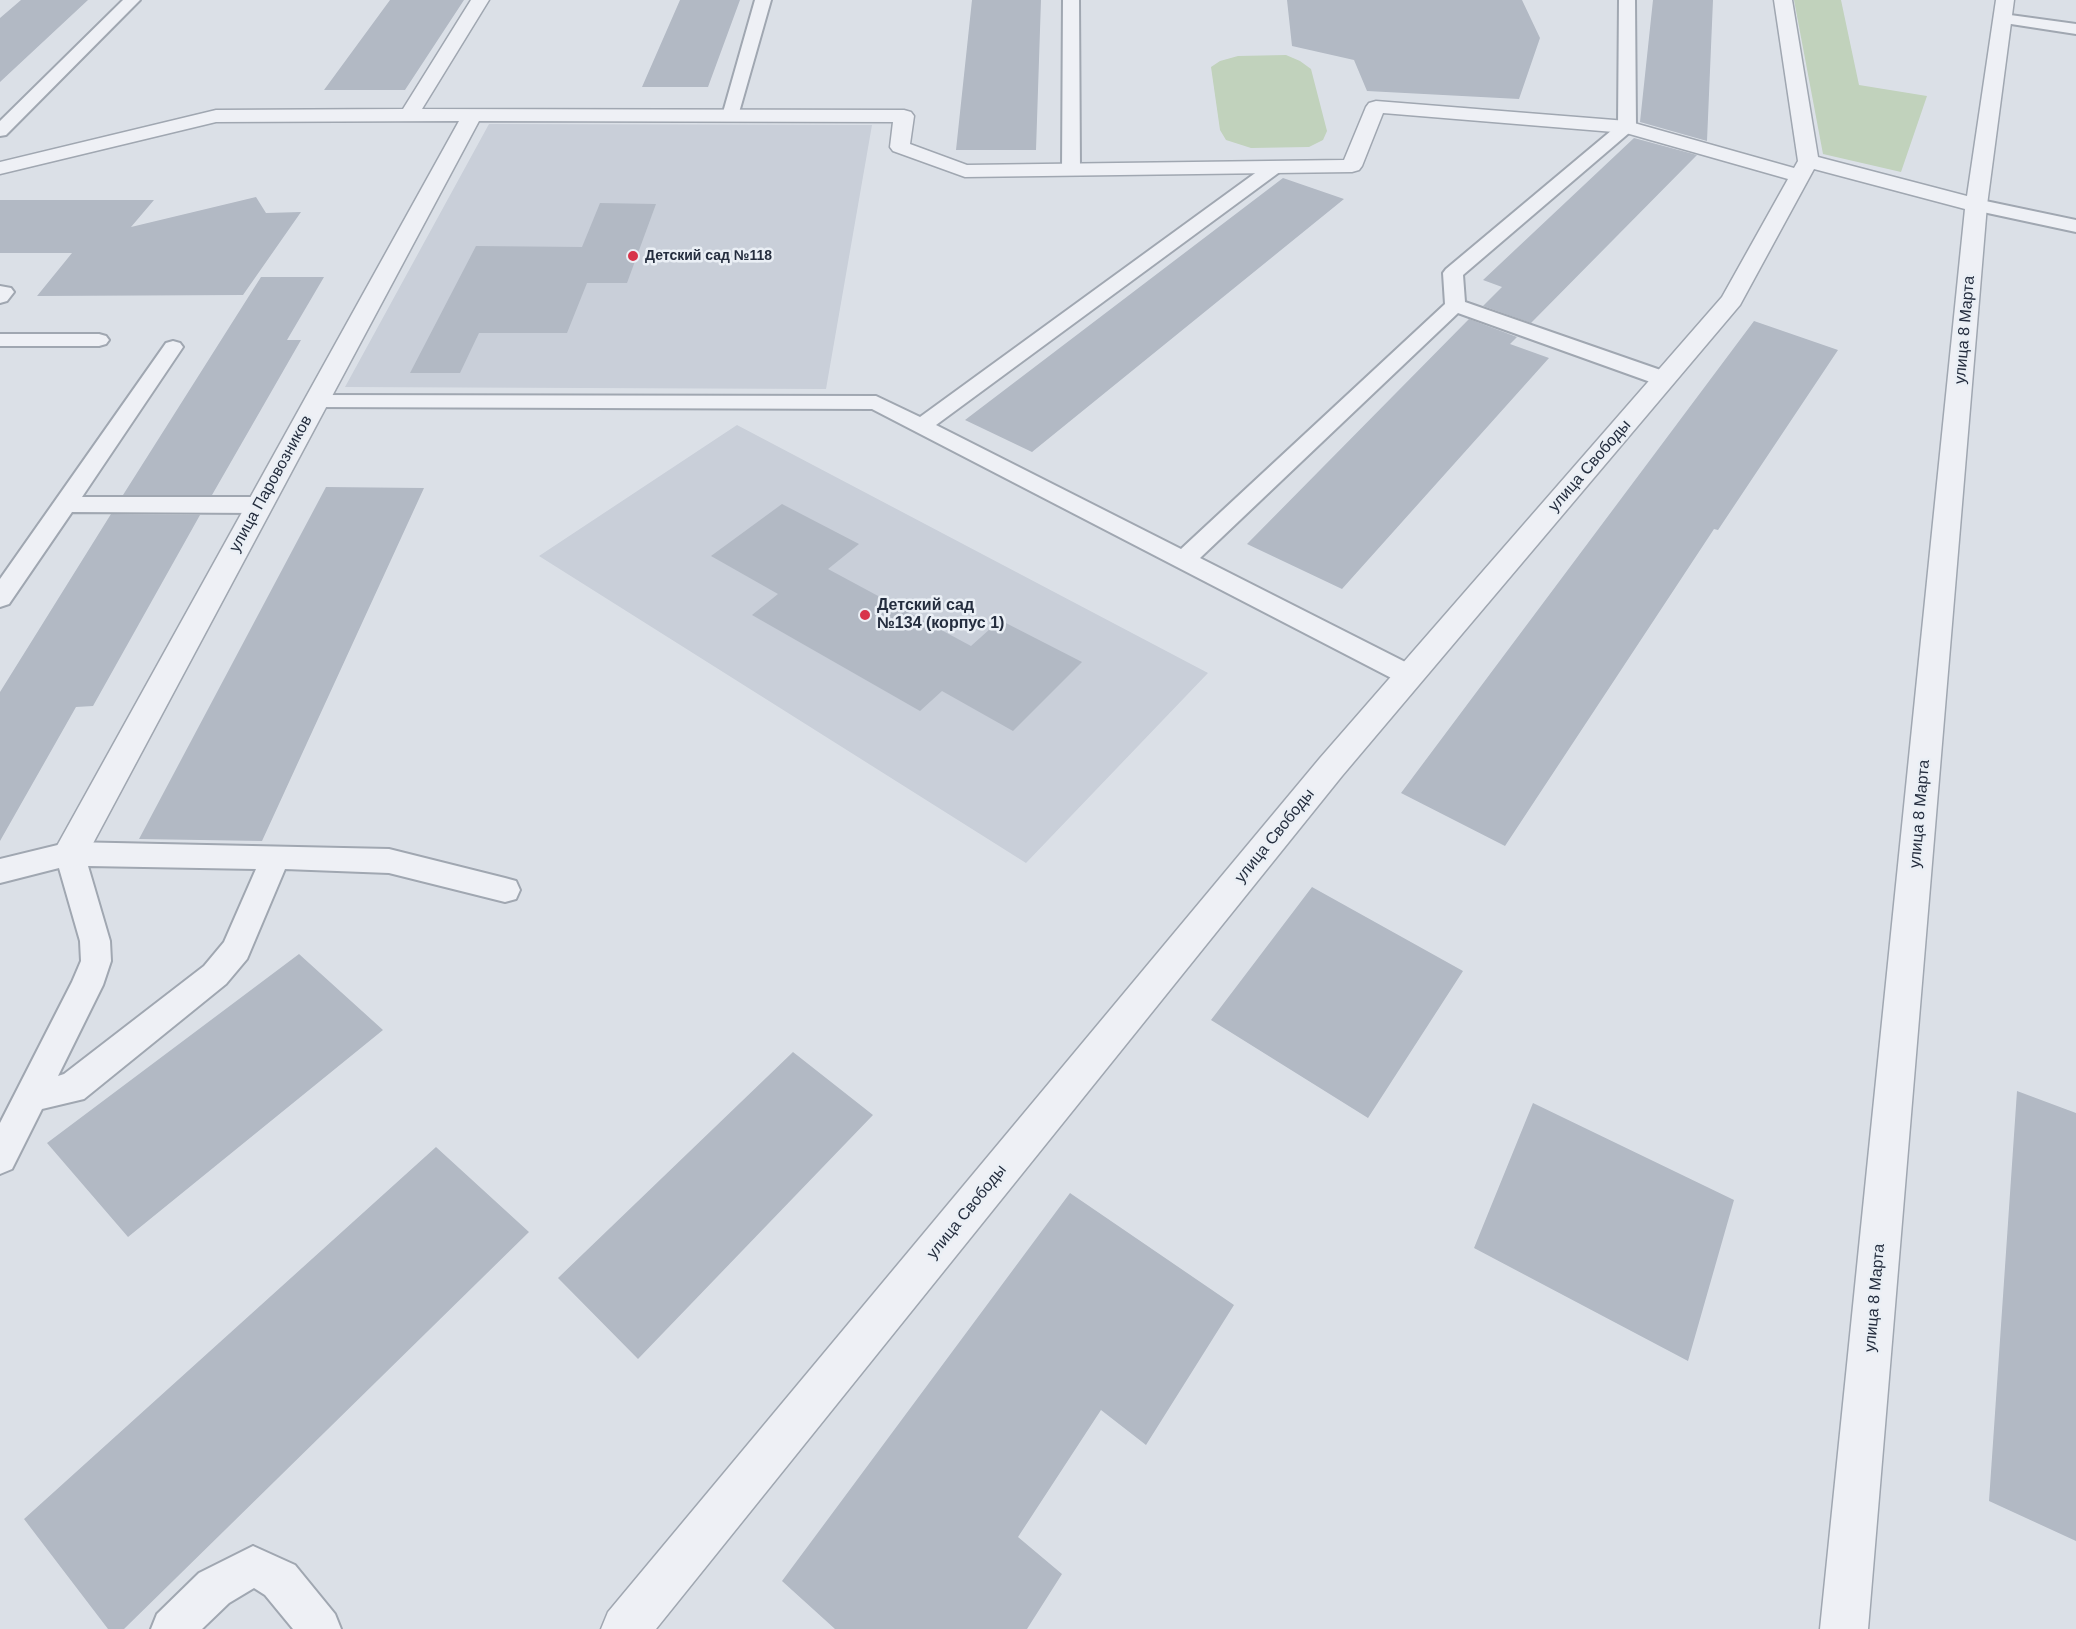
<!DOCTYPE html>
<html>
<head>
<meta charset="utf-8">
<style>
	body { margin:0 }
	canvas { display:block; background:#dbe0e7 }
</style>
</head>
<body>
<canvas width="2076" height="1629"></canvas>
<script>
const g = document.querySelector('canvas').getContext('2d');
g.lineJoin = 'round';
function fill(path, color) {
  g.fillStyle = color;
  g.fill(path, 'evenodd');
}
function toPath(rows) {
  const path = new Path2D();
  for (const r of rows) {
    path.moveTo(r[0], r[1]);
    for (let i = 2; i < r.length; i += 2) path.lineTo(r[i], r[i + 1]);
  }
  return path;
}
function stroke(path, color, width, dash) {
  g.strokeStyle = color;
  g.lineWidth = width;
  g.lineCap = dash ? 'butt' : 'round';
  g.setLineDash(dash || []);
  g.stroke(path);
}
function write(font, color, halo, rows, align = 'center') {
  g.font = font + ' Helvetica,sans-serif';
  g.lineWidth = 5;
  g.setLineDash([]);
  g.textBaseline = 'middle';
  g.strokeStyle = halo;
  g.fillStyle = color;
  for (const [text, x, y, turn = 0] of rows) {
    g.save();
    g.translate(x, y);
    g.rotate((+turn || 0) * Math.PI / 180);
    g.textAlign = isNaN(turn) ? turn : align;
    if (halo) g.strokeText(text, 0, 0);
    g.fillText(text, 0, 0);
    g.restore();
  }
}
fill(toPath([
	[489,124,872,125,826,389,345,387],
	[737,425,1208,673,1026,863,539,556]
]), '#c9cfd9');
fill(toPath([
	[1794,0,1841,0,1859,85,1927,96,1901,172,1823,154],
	[1286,55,1300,61,1311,69,1327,131,1323,140,1309,147,1251,148,1226,140,1220,130,1211,67,1220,61,1238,56]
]), '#c1d2bc');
fill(toPath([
	[21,0,88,0,0,82,0,18],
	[390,0,464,0,405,90,324,90],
	[680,0,740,0,708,87,642,87],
	[972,0,1041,0,1036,150,956,150],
	[1287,0,1522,0,1540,38,1519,99,1367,91,1354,60,1292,46],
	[1653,0,1713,0,1707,141,1640,122],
	[1634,138,1697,155,1531,323,1483,306,1502,287,1483,280],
	[1283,178,1344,199,1032,452,965,420],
	[256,197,266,213,301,212,243,295,37,296,72,253,0,253,0,200,154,200,131,227],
	[600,203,656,204,627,283,587,283,567,333,479,333,460,373,410,373,476,246,582,247],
	[261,277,324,277,287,340,301,340,212,495,123,495],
	[1469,319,1517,337,1510,344,1549,358,1342,589,1247,544],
	[1754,321,1838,350,1718,530,1714,529,1505,846,1401,793],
	[326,487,424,488,262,841,139,839],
	[782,504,859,544,828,569,971,646,1000,620,1082,662,1013,731,942,691,920,711,752,615,778,594,711,556],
	[111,514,200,515,93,706,76,707,0,841,0,692],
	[1312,887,1463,971,1368,1118,1211,1020],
	[299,954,383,1030,128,1237,47,1143],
	[793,1052,873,1115,638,1359,558,1278],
	[2017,1091,2076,1113,2076,1541,1989,1501],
	[1533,1103,1734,1200,1688,1361,1474,1248],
	[436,1147,529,1232,124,1629,108,1629,24,1519],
	[1070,1193,1234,1305,1146,1445,1101,1410,1018,1537,1062,1574,1027,1629,835,1629,782,1581]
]), '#b2b9c4');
const service = toPath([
	[123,0,140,0,6,135,0,136,0,121,123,0],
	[755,0,771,0,738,116,736,120,730,121,724,120,722,116,755,0],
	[1063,0,1079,0,1080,170,1077,174,1071,175,1065,174,1062,170,1063,0],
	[1619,0,1635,0,1636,127,1463,275,1465,302,1672,374,1675,379,1672,384,1664,385,1656,384,1458,313,1200,558,1419,669,1423,676,1419,683,1410,685,1401,683,872,409,316,407,308,406,305,401,308,396,316,395,876,396,920,417,1269,163,1281,163,1284,167,1281,171,936,425,1181,549,1445,304,1443,273,1446,269,1618,125,1619,0],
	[2003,14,2076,24,2076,34,1998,22,1995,19,2003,14],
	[1976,199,2076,220,2076,232,1969,209,1967,205,1969,201,1976,199],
	[0,286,11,288,14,292,7,301,0,303,0,286],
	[0,334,99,334,106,336,109,340,106,344,99,346,0,346,0,334],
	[173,341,180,343,183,347,82,497,260,497,268,500,272,505,268,510,260,513,72,512,9,604,0,607,0,579,166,343,173,341],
	[70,842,389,849,505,878,516,881,520,890,516,899,505,902,389,873,285,869,247,959,226,984,84,1099,42,1109,12,1169,0,1174,0,1123,72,982,81,961,80,941,59,868,0,883,0,859,70,842],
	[88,866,256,869,224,942,204,966,64,1074,58,1076,103,985,111,961,110,941,88,866],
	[253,1546,295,1565,335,1614,341,1629,293,1629,265,1595,254,1588,229,1603,202,1629,151,1629,157,1614,199,1573,253,1546]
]);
const minor = toPath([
	[471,0,489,0,422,109,904,110,911,112,914,116,910,144,967,165,1344,160,1366,107,1369,103,1376,101,1627,121,1794,168,1798,161,1774,0,1792,0,1818,157,1967,196,1996,0,2014,0,1987,205,1868,1629,1820,1629,1965,209,1814,169,1740,305,1342,776,656,1629,601,1629,608,1612,1320,758,1722,297,1788,179,1626,133,1383,113,1362,166,1359,170,1352,172,965,177,893,151,890,147,893,122,479,121,82,864,70,868,58,864,53,854,58,844,459,121,216,122,0,174,0,162,216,110,403,109,471,0]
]);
stroke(service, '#a0a7b1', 4);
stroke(minor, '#a0a7b1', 3);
fill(service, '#eef0f5');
fill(minor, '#eef0f5');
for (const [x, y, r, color] of [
	[633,256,6,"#d8344a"],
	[865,615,6,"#d8344a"]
]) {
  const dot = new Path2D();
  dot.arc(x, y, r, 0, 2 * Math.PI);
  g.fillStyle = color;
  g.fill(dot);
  stroke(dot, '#eaeff5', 2);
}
write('bold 14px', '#242d3e', '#eaeff5', [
	["Детский сад №118",645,256]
], 'left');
write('16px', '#242d3e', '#eaeff5', [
	["улица 8 Марта",1965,330,-85],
	["улица Свободы",1590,466,-49],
	["улица Паровозников",271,484,-61],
	["улица 8 Марта",1920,814,-85],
	["улица Свободы",1275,836,-51],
	["улица Свободы",967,1212,-51],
	["улица 8 Марта",1875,1298,-85]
]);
write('bold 16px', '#242d3e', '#eaeff5', [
	["Детский сад",877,606],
	["№134 (корпус 1)",877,624]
], 'left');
</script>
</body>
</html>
